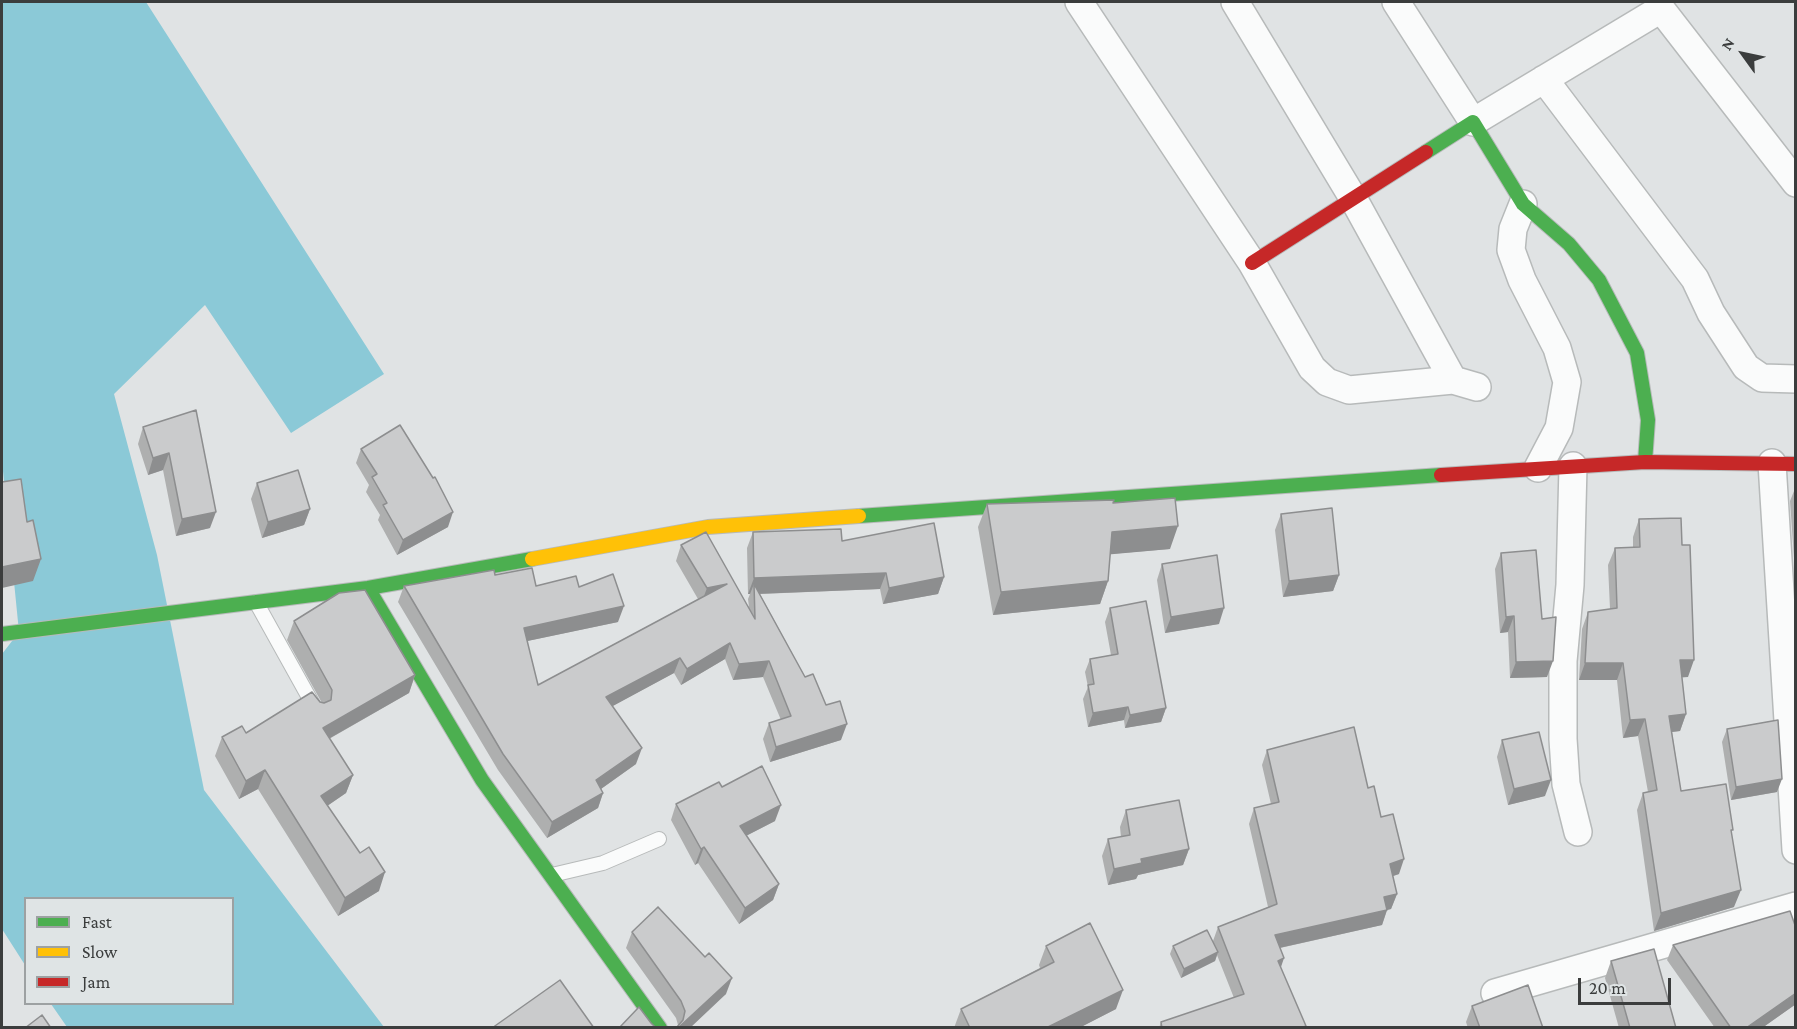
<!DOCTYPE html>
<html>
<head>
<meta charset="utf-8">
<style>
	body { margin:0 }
	#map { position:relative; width:1797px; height:1029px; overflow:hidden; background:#e0e3e4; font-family:"Crimson Pro",serif }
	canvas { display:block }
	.frame { position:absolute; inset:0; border:3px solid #3b3d3d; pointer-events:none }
	.legend { position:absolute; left:24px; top:897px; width:210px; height:108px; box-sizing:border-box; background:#dfe4e5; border:2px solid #9da1a2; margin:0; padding:8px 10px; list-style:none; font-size:18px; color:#3b3d3d }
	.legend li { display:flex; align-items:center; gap:12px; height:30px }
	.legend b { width:30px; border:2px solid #9da1a2 }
	.north { position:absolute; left:1713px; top:24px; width:60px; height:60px; -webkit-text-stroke:4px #dfe4e5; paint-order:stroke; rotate:303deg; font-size:16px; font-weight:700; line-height:24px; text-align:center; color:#3b3d3d }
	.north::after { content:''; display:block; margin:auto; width:21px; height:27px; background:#3b3d3d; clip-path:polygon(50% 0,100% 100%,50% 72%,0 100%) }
	.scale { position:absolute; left:1578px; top:978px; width:93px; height:27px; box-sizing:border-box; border:3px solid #3b3d3d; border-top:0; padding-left:8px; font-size:18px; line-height:21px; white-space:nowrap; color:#3b3d3d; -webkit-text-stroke:4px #dfe4e5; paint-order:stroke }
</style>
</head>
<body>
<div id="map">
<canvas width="1797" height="1029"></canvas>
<div class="frame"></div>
<ul class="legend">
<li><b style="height:8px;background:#4caf50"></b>Fast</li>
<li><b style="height:8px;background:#ffc107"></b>Slow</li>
<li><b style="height:8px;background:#c62828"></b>Jam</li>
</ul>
<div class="north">N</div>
<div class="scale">20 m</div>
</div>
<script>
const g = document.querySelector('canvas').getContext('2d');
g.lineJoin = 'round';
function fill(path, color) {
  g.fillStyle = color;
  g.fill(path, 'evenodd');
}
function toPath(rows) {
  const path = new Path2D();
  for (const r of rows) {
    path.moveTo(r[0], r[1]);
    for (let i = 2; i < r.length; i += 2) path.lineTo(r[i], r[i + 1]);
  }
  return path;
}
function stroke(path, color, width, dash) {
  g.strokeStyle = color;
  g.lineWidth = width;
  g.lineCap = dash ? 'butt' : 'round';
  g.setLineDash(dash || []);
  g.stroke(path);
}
fill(toPath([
	[2,2,146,2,384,374,291,433,205,305,114,394,157,555,204,790,384,1027,67,1027,51,1004,232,1004,232,898,26,898,25,965,2,929,2,654,19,632,2,461]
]), '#8bc9d7');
const lane = toPath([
	[256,602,316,710],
	[552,875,603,863,659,839]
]);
const street = toPath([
	[1079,2,1252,263,1312,368,1327,382,1349,390,1453,380,1477,387],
	[1235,2,1353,198,1453,380],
	[1396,2,1473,122,1661,9,1796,183],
	[1544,79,1695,279,1711,313,1746,367,1762,378,1796,379],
	[1523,204,1513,229,1511,250,1522,280,1557,348,1567,382,1559,428,1538,468],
	[1772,463,1796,850],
	[1573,466,1570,585,1563,661,1563,739,1566,784,1578,832],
	[1495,993,1796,906]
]);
const fast = toPath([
	[1426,152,1473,122,1523,204,1569,244,1599,280,1637,353,1648,420,1645,462],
	[859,516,1441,475],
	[368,588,482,780,660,1028],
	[2,634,368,588,532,559]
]);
const slow = toPath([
	[532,559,708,527,859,516]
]);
const jam = toPath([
	[1252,263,1426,152],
	[1441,475,1645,462,1796,464]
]);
stroke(lane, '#b7baba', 16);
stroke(street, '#b7baba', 30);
stroke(fast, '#b7baba', 16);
stroke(slow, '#b7baba', 16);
stroke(jam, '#b7baba', 16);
stroke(lane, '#fafbfb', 14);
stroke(street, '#fafbfb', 27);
stroke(fast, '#4caf50', 14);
stroke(slow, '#ffc107', 14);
stroke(jam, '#c62828', 14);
fill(toPath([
	[196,410,210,528,176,536,163,470,148,475,138,444,143,427],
	[361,449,448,527,397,555,378,520,380,515,366,492,369,485,356,463],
	[257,483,310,509,304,525,262,538,251,499],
	[1796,486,1796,572,1795,572,1790,501],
	[1113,503,1170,549,1110,554,1108,581,1100,604,993,615,978,527,987,504],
	[1281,514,1339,575,1333,591,1283,597,1275,530],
	[1639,519,1688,677,1682,677,1686,714,1680,731,1672,732,1681,791,1731,835,1734,907,1654,931,1637,810,1643,793,1648,792,1638,736,1623,738,1617,680,1579,680,1582,629,1588,612,1610,609,1608,565,1615,548,1633,547,1633,537],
	[753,532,842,541,944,577,938,594,883,604,880,589,760,594,805,677,841,740,770,762,763,739,769,723,781,720,763,677,733,680,725,659,681,685,674,673,612,706,636,764,601,789,603,793,598,808,547,838,498,770,398,602,404,586,495,575,536,586,579,587,618,622,527,641,538,685,698,599,676,561,681,545,749,607,748,599,750,594,748,594,747,548],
	[1501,553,1547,677,1510,678,1508,632,1500,633,1495,569],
	[1162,564,1219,624,1165,633,1157,580],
	[1110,608,1166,708,1161,722,1125,728,1124,720,1088,727,1083,699,1088,687,1085,672,1090,659,1111,655,1105,622],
	[294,621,415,675,409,693,329,739,353,775,346,793,327,806,379,891,338,916,258,789,239,799,215,756,222,737,246,733,320,702,322,703,287,640],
	[1727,729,1777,792,1731,800,1722,742],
	[1502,740,1545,796,1508,805,1497,757],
	[1267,750,1368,788,1381,817,1399,874,1393,876,1397,894,1391,909,1387,910,1382,925,1280,948,1281,968,1305,1028,1159,1028,1161,1022,1234,998,1217,955,1215,961,1181,978,1170,954,1173,946,1213,941,1218,927,1268,907,1249,824,1254,808,1271,804,1262,765],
	[722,787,775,821,746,836,779,884,773,900,739,924,698,863,695,865,671,820,676,804],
	[1126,810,1189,849,1183,865,1138,875,1136,879,1108,885,1102,856,1108,839,1121,837,1120,827],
	[632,932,726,994,677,1027,678,1025,676,1018,626,948],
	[1673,945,1796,1004,1762,1028,1715,1028,1667,960],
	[1046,946,1116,1009,1079,1028,954,1028,961,1009,1040,968,1039,965],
	[1611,961,1676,1028,1619,1028,1605,978],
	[1472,1006,1543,1028,1468,1028,1466,1022]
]), '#aeafaf');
fill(toPath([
	[169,453,163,470,148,475,153,458],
	[310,509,304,525,262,538,268,522],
	[216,512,210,528,176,536,182,519],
	[453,512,448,527,397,555,403,540],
	[1178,526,1170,549,1103,555,1112,532],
	[41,559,33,581,2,588,2,567],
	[886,573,880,589,755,594,754,584,750,594,748,594,754,578],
	[1339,575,1333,591,1283,597,1289,581],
	[944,577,938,594,883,604,889,588],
	[1108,581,1100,604,993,615,1001,592],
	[727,584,701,604,707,588],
	[624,606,618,622,518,643,524,628],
	[1224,608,1219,624,1165,633,1171,617],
	[1514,616,1508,632,1500,633,1506,617],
	[730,643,725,659,681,685,687,669],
	[680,658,674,673,600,713,606,697],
	[1680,660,1694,660,1688,677,1674,678],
	[769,661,763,677,733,680,739,664],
	[1553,661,1547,677,1510,678,1516,662],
	[1585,663,1623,663,1617,680,1579,680],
	[415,675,409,693,316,746,323,728],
	[1128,707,1124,720,1088,727,1093,713],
	[1166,708,1161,722,1125,728,1130,715],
	[1686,714,1680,731,1663,733,1669,716],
	[1645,719,1638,736,1623,738,1630,720],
	[847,724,841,740,770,762,776,747],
	[642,748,636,764,591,796,596,780],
	[265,770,258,789,239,799,246,781],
	[353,775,346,793,314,815,321,796],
	[1782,779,1777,792,1731,800,1736,787],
	[1551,780,1545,796,1508,805,1514,789],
	[603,793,598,808,547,838,552,822],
	[781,805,775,821,734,842,740,826],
	[704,847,698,863,695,865,701,849],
	[1189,849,1183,865,1138,875,1136,879,1108,885,1114,869,1141,859],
	[1404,859,1399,874,1384,879,1390,864],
	[385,872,379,891,338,916,345,898],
	[779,884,773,900,739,924,745,908],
	[1741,890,1734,907,1654,931,1661,913],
	[1397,894,1391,909,1378,912,1384,897],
	[1387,910,1382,925,1270,950,1275,935],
	[1218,952,1215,961,1181,978,1184,969],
	[1284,958,1279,973,1278,961],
	[732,978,726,994,690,1028,678,1028],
	[1123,990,1116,1009,1079,1028,1046,1028],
	[1796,993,1796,1004,1762,1028,1746,1028]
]), '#8d8e8f');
const building = toPath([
	[196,410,216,512,182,519,169,453,153,458,143,427,196,410],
	[400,425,433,478,435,477,453,512,403,540,383,505,387,503,372,477,377,474,361,449,400,425],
	[298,470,310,509,268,522,257,483,298,470],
	[21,479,27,522,33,520,41,559,2,567,2,482,21,479],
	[1175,498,1178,526,1112,532,1108,581,1001,592,987,504,1114,500,1113,503,1175,498],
	[1332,508,1339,575,1289,581,1281,514,1332,508],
	[1681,518,1682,545,1690,545,1694,660,1680,660,1686,714,1669,716,1681,791,1726,784,1733,830,1731,830,1741,890,1661,913,1643,793,1657,790,1645,719,1630,720,1623,663,1585,663,1588,612,1617,608,1615,548,1640,547,1639,519,1681,518],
	[934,523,944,577,889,588,886,573,754,578,753,532,841,529,842,541,934,523],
	[706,532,755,619,754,584,805,677,813,674,826,705,840,701,847,724,776,747,769,723,791,716,769,661,739,664,730,643,687,669,680,658,606,697,642,748,596,780,603,793,552,822,503,754,404,586,494,570,495,575,532,568,536,586,576,576,579,587,613,574,624,606,524,628,538,685,727,584,707,588,681,545,706,532],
	[1536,550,1542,619,1556,617,1553,661,1516,662,1514,616,1506,617,1501,553,1536,550],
	[1217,555,1224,608,1171,617,1162,564,1217,555],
	[365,590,415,675,323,728,353,775,321,796,360,853,369,847,385,872,345,898,265,770,246,781,222,737,242,726,246,733,312,692,320,702,324,703,331,700,332,690,294,621,339,593,365,590],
	[1146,601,1166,708,1130,715,1128,707,1093,713,1088,685,1094,684,1090,659,1118,654,1110,608,1146,601],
	[1778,720,1782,779,1736,787,1727,729,1778,720],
	[1354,727,1368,788,1374,786,1381,817,1393,814,1404,859,1390,864,1397,894,1384,897,1387,910,1275,935,1284,958,1278,961,1306,1026,1301,1028,1162,1028,1161,1022,1244,994,1218,927,1277,904,1254,808,1279,802,1267,750,1354,727],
	[1539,732,1551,780,1514,789,1502,740,1539,732],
	[762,766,781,805,740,826,779,884,745,908,704,847,701,849,676,804,719,782,722,787,762,766],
	[1179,800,1189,849,1141,859,1142,863,1114,869,1108,839,1130,835,1126,810,1179,800],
	[658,907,705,957,709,953,732,978,678,1028,675,1028,677,1027,683,1020,685,1011,681,1001,632,932,658,907],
	[1790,911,1796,928,1796,993,1746,1028,1731,1028,1673,945,1790,911],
	[1090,923,1123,990,1046,1028,970,1028,961,1009,1054,962,1046,946,1090,923],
	[1207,930,1218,952,1184,969,1173,946,1207,930],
	[1654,949,1676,1028,1630,1028,1611,961,1654,949],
	[560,980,594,1028,492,1028,560,980],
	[1528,985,1543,1028,1480,1028,1472,1006,1528,985],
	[639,1007,651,1023,656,1028,619,1028,639,1007],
	[42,1015,51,1028,25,1028,42,1015]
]);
fill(building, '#cacbcc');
stroke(building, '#8d8e8f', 1.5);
</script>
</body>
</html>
